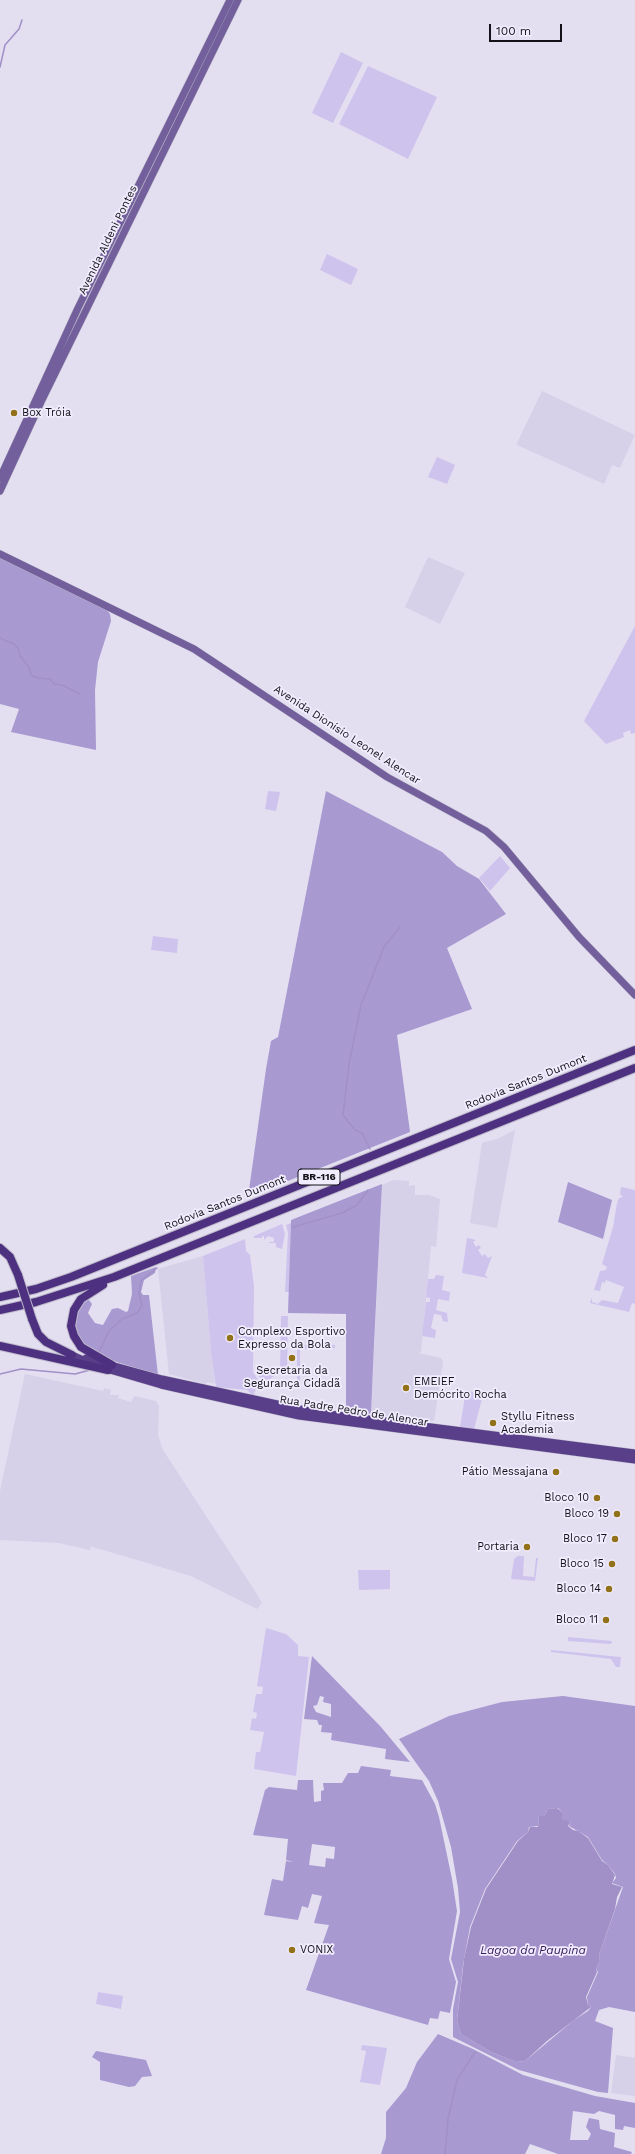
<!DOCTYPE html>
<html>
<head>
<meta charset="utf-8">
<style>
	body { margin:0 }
	#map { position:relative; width:635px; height:2154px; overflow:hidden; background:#e3dff1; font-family:"Work Sans",sans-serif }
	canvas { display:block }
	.scale { position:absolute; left:489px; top:24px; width:73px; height:18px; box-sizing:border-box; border:2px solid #131218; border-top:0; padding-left:5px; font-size:12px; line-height:14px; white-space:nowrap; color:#131218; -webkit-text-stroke:3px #f1ecfe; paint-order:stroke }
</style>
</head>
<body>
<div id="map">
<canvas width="635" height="2154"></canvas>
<div class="scale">100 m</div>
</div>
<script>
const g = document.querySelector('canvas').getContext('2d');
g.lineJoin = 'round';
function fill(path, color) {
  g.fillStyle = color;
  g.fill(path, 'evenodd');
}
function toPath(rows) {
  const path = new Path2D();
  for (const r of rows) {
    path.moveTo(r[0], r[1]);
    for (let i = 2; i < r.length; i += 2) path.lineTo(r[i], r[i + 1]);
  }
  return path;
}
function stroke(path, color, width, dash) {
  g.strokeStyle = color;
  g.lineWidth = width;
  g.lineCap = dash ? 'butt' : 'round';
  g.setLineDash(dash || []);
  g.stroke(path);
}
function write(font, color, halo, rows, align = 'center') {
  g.font = font + ' "Work Sans",sans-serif';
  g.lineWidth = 3.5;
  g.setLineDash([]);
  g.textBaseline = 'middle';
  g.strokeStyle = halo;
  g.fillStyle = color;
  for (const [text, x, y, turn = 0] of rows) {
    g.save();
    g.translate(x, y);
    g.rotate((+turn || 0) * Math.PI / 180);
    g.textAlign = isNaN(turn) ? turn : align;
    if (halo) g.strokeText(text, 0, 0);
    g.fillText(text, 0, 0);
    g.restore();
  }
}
fill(toPath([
	[542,391,635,435,620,468,612,465,604,484,517,445,517,443],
	[428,557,465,573,440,624,405,607],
	[515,1130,497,1228,470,1223,482,1143,497,1139],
	[393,1180,409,1181,409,1186,415,1185,415,1195,429,1195,440,1199,436,1247,431,1246,421,1352,418,1353,441,1358,443,1362,434,1421,371,1414,382,1185],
	[203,1256,211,1352,215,1384,208,1382,205,1384,169,1374,158,1269],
	[25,1374,103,1391,104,1388,111,1390,110,1395,119,1395,118,1398,131,1402,134,1396,156,1401,159,1406,158,1435,163,1450,255,1591,262,1603,257,1609,191,1576,93,1547,91,1546,90,1550,59,1543,0,1540,0,1491],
	[616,2055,635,2058,635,2096,611,2093]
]), '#d6d0e8');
fill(toPath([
	[341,52,363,63,333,123,312,113],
	[368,66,437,97,408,159,339,124],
	[327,254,358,269,351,285,320,270],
	[437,457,455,465,447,484,428,477],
	[635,626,635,733,631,734,630,730,623,733,624,737,606,744,584,721],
	[268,791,280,792,276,811,265,809],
	[500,856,510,868,490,891,479,878],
	[153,936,178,939,177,953,151,950],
	[621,1187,635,1190,635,1304,632,1303,629,1312,590,1303,592,1297,592,1302,598,1304,602,1300,618,1303,624,1287,606,1280,605,1283,602,1282,600,1291,594,1290,600,1271,606,1270,607,1267,602,1264,613,1227,617,1203,619,1198,623,1197,620,1194],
	[291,1223,289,1292,285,1292,288,1233,286,1225],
	[282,1224,285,1234,282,1249,276,1247,276,1243,269,1243,269,1242,274,1242,274,1238,268,1236,264,1240,264,1236,262,1236,262,1238,254,1238,254,1236],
	[467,1238,476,1240,473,1242,476,1247,479,1245,481,1248,478,1250,482,1256,485,1254,488,1258,492,1256,485,1275,488,1278,462,1273],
	[245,1239,246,1251,250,1255,254,1286,253,1372,262,1386,262,1388,256,1388,254,1395,259,1396,252,1395,247,1390,216,1387,211,1352,203,1256],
	[436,1275,444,1276,442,1290,450,1292,449,1301,438,1299,436,1310,447,1313,448,1322,443,1321,441,1315,434,1314,431,1328,436,1330,435,1338,422,1336,426,1302,430,1302,430,1298,426,1297,428,1279,434,1279],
	[281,1316,288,1316,287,1372,280,1372],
	[297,1345,335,1345,335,1348,300,1349,300,1388,297,1388],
	[275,1369,275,1375,269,1380,263,1380,258,1376,258,1371,273,1372],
	[466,1390,483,1395,474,1429,460,1427],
	[518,1556,524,1556,523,1576,534,1577,536,1558,538,1558,535,1581,511,1579,514,1559],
	[390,1570,390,1589,359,1590,358,1570],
	[266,1628,286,1634,298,1645,298,1656,309,1657,296,1776,254,1769,256,1752,260,1752,264,1732,250,1730,252,1718,256,1719,257,1713,253,1712,256,1694,262,1694,263,1687,257,1686],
	[568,1637,612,1641,611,1644,568,1641],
	[551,1650,621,1657,620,1667,616,1667,611,1659,551,1652],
	[98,1992,123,1996,121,2009,96,2004],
	[362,2045,387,2048,380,2085,360,2082,366,2051,361,2050]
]), '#cec3ed');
fill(toPath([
	[0,557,105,608,110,614,111,621,98,662,95,690,96,750,11,732,19,709,0,704],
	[326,791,442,852,457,866,479,879,506,914,447,948,472,1009,397,1035,410,1132,253,1195,249,1190,266,1069,271,1041,278,1037],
	[568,1182,612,1200,603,1239,558,1222],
	[382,1184,374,1344,371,1414,346,1411,346,1314,288,1313,291,1220],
	[156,1267,155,1273,144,1280,141,1292,143,1295,149,1295,158,1375,101,1357,83,1347,73,1323,81,1303,90,1297,89,1300,92,1304,88,1313,95,1323,103,1325,112,1309,118,1308,126,1312,128,1311,132,1294,131,1276],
	[312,1656,381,1727,410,1762,385,1759,386,1749,331,1740,332,1733,321,1732,322,1725,319,1725,317,1720,304,1719],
	[320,1696,324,1697,323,1702,331,1704,331,1717,316,1712,313,1706,317,1705],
	[563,1696,635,1706,635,2012,609,2007,599,2010,595,2021,613,2028,608,2093,598,2092,519,2070,453,2037,453,2009,458,1982,451,1959,460,1912,458,1888,451,1847,438,1801,429,1781,399,1739,449,1716,502,1702],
	[558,1808,562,1812,562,1819,570,1823,569,1826,588,1837,602,1860,608,1865,615,1874,616,1878,612,1883,623,1887,599,1955,600,1961,596,1969,598,1972,587,1997,588,2005,591,2007,588,2011,574,2020,525,2061,516,2062,491,2052,461,2034,457,2021,463,1965,470,1927,485,1889,517,1841,528,1832,529,1827,538,1826,539,1816,544,1816,548,1809],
	[361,1766,391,1770,390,1776,422,1780,435,1804,439,1817,452,1879,457,1911,449,1959,456,1982,450,2013,440,2011,438,2019,430,2018,428,2025,306,1990,329,1925,314,1923,322,1896,312,1894,308,1908,302,1906,298,1920,264,1915,272,1879,283,1881,286,1861,294,1862,286,1860,288,1839,253,1835,265,1790,269,1787,297,1790,298,1780,313,1780,314,1802,321,1801,321,1791,324,1790,323,1783,342,1783,348,1773,358,1773],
	[312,1844,335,1847,334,1859,326,1858,325,1867,309,1865],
	[438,2034,473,2049,523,2075,595,2096,635,2103,635,2128,624,2126,623,2130,615,2129,615,2115,599,2111,594,2114,573,2111,570,2140,588,2140,591,2134,586,2127,589,2118,599,2120,600,2129,615,2133,614,2147,632,2152,631,2154,558,2154,530,2144,525,2154,381,2154,386,2138,386,2112,406,2088,417,2062],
	[96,2051,146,2060,152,2076,142,2077,135,2086,129,2087,100,2080,100,2062,92,2057]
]), '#a899d0');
fill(toPath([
	[557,1808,562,1812,562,1819,568,1821,570,1823,568,1826,573,1830,578,1831,588,1838,602,1861,608,1865,615,1875,612,1884,622,1887,617,1897,615,1909,599,1955,600,1961,596,1969,597,1972,586,1997,588,2005,591,2007,547,2041,525,2061,516,2062,491,2052,461,2034,457,2021,464,1959,471,1927,486,1889,518,1841,528,1832,530,1827,538,1827,539,1816,544,1816,548,1809]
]), '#a090c7');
stroke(toPath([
	[0,67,5,45,19,29,22,20],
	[0,638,14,644,19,650,20,656,29,667,31,675,37,678,50,679,54,684,62,685,80,694],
	[370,1149,362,1133,355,1130,343,1115,349,1064,361,1005,384,947,400,927],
	[293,1227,342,1213,357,1205,368,1190],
	[98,1354,109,1331,122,1319,137,1313,142,1306,139,1293,141,1281,157,1268],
	[0,1374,21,1369,75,1374,90,1370],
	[445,2154,448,2119,457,2080,475,2052]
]), '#a090c7', 1.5);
const secondary = toPath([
	[0,478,78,308,230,0],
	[0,491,41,402,238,0],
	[0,554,194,649,387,777,486,831,504,847,579,937,635,995]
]);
const primary = toPath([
	[72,1355,90,1363],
	[86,1358,162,1379,314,1412,635,1453],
	[103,1368,161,1385,299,1416,635,1460]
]);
const trunk = toPath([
	[0,1248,10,1257,18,1275],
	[103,1285,81,1299,74,1310,71,1326,74,1336,81,1347,112,1365],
	[0,1297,36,1289,71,1277,635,1050],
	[0,1310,36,1302,114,1277,635,1068],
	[32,1319,38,1334,46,1342,72,1355],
	[0,1346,108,1370]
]);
stroke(secondary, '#bebaca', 8);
stroke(primary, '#bebaca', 8);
stroke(trunk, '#bebaca', 10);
stroke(secondary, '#725f9c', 7);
stroke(primary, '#593f89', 7);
stroke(trunk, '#4e3080', 8);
const trunkBridge = toPath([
	[18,1275,32,1319]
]);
stroke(trunkBridge, '#bebaca', 10, []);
stroke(trunkBridge, '#4e3080', 8);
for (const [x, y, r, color] of [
	[14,413,4,"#927218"],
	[230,1338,4,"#927218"],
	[292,1358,4,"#927218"],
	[406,1388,4,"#927218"],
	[493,1423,4,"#927218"],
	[556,1472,4,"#927218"],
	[597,1498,4,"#927218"],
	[617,1514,4,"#927218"],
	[615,1539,4,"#927218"],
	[527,1547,4,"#927218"],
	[612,1564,4,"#927218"],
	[609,1589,4,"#927218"],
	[606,1620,4,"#927218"],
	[292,1950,4,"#927218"]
]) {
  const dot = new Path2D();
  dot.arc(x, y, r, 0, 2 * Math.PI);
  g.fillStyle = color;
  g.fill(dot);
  stroke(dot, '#f1ecfe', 1.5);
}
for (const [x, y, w] of [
	[319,1177,42]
]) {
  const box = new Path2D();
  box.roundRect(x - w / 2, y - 8, w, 16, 3);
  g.fillStyle = '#f1ecfe';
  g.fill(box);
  stroke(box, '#131218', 1);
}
write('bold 10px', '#131218', null, [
	["BR-116",319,1177]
]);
write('11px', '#131218', '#f1ecfe', [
	["Avenida Aldeni Pontes",108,240,-64],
	["Avenida Dionísio Leonel Alencar",347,735,33],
	["Rodovia Santos Dumont",526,1082,-22],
	["Rodovia Santos Dumont",225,1203,-22],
	["Rua Padre Pedro de Alencar",354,1411,9]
]);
write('11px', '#131218', '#f1ecfe', [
	["Box Tróia",22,413,"left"],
	["Complexo Esportivo",238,1332,"left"],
	["Expresso da Bola",238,1345,"left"],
	["Secretaria da",292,1371,"center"],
	["Segurança Cidadã",292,1384,"center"],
	["EMEIEF",414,1382,"left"],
	["Demócrito Rocha",414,1395,"left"],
	["Styllu Fitness",501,1417,"left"],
	["Academia",501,1430,"left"],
	["Pátio Messajana",548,1472],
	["Bloco 10",589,1498],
	["Bloco 19",609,1514],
	["Bloco 17",607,1539],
	["Portaria",519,1547],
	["Bloco 15",604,1564],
	["Bloco 14",601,1589],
	["Bloco 11",598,1620],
	["VONIX",300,1950,"left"]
], 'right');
write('italic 12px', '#341b5c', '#f1ecfe', [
	["Lagoa da Paupina",533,1950]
]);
</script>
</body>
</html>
